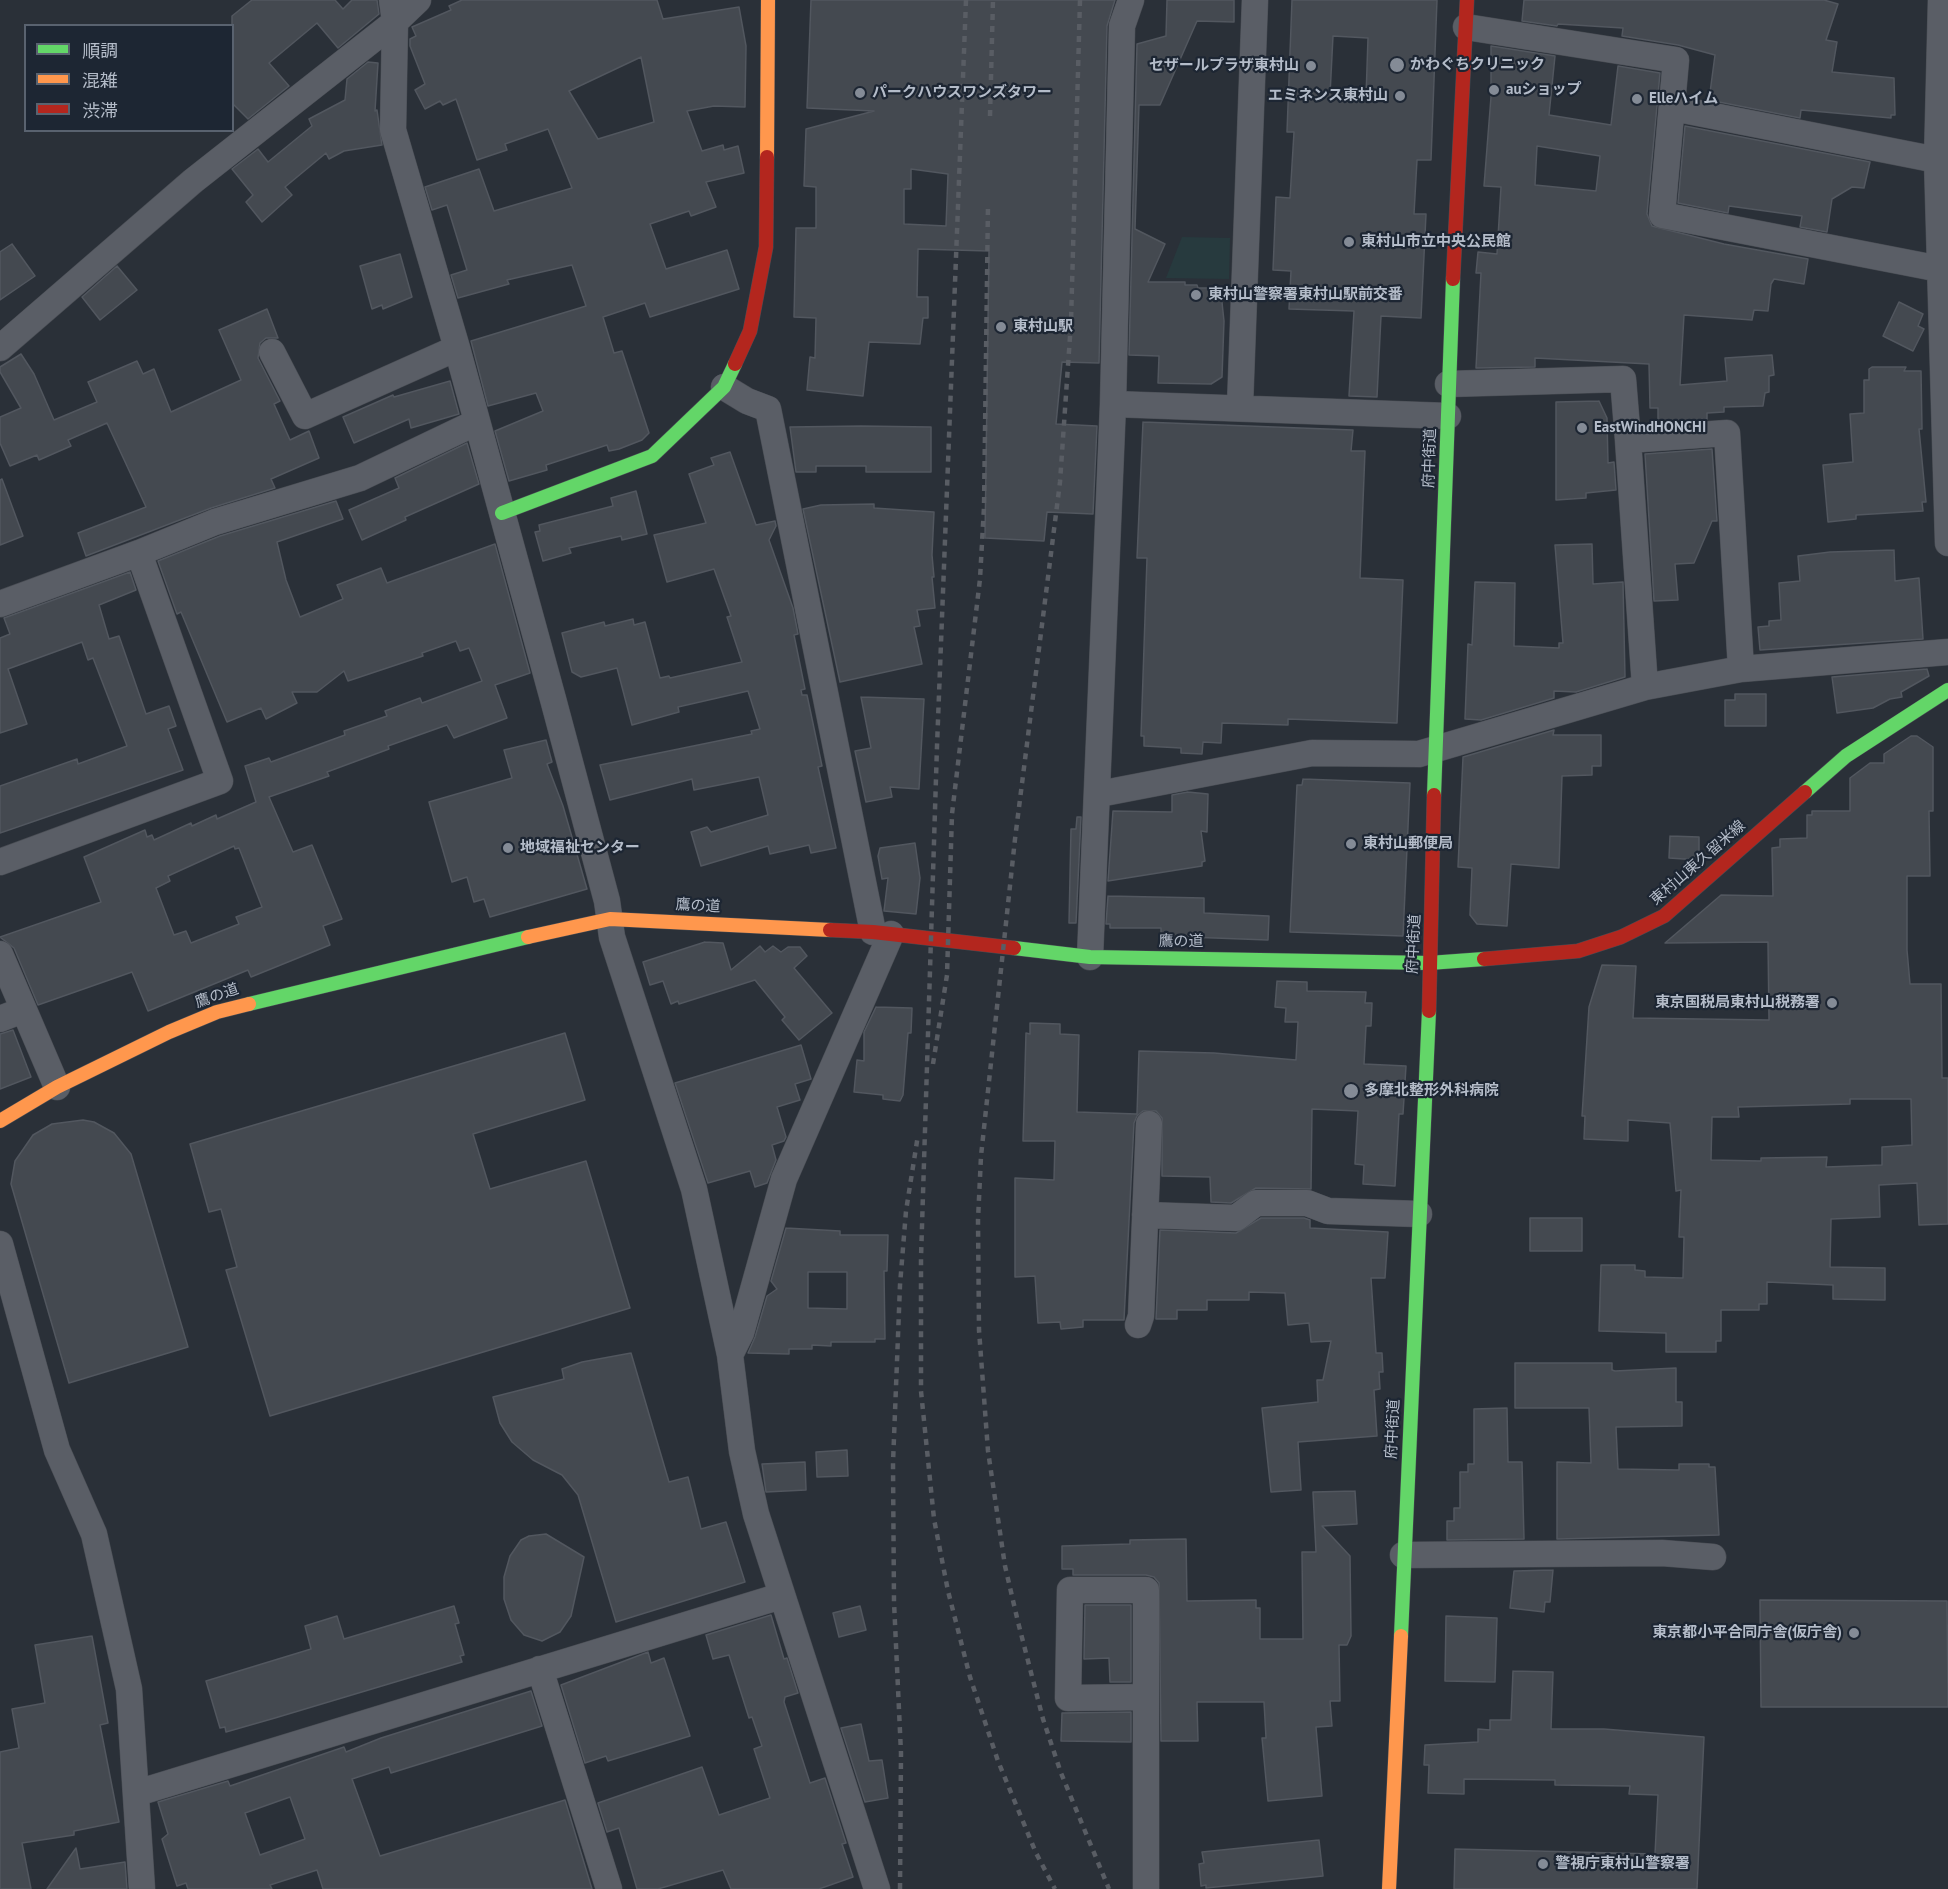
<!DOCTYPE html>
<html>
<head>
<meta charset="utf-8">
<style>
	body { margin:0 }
	#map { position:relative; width:1948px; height:1889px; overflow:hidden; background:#2a3038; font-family:"PT Sans","Noto Sans JP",sans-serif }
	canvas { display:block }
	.legend { position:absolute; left:24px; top:24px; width:210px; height:108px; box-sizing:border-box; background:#1d2633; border:2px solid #59626f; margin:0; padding:8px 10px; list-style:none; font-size:18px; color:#b4bcc9 }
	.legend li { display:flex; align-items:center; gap:12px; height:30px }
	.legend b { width:30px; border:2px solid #59626f }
</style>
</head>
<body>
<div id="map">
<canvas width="1948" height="1889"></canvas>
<ul class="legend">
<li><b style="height:8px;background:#63d668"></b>順調</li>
<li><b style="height:8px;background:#ff974d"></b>混雑</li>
<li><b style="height:8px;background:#b3261e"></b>渋滞</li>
</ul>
</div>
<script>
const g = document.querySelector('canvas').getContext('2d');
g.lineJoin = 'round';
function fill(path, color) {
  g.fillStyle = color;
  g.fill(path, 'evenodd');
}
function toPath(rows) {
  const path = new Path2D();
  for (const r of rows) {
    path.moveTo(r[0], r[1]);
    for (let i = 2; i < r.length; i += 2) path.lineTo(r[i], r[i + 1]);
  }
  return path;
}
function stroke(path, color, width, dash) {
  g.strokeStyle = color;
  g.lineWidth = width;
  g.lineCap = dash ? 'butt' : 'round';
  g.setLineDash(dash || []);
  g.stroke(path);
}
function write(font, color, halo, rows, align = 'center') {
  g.font = font + ' "PT Sans","Noto Sans JP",sans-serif';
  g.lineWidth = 4.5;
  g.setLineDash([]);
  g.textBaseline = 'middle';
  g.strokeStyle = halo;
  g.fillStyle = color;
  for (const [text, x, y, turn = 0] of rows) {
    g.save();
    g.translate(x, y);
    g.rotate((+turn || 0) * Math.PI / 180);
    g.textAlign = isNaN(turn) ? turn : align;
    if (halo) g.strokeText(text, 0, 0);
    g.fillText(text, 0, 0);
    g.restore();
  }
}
fill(toPath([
	[1182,237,1230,238,1229,279,1166,278]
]), '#273a3e');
const building = toPath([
	[252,0,335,0,343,9,352,0,377,0,379,14,338,48,317,23,269,63,289,86,248,119,232,103,232,16,252,0],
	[462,0,657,0,663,19,739,7,746,46,745,107,714,106,687,111,702,151,723,145,724,150,738,146,744,173,706,182,716,207,691,216,689,211,650,224,666,269,727,250,739,289,650,317,645,303,603,317,614,353,622,351,649,433,642,440,619,449,609,451,607,445,546,465,547,470,509,481,495,431,543,411,536,393,488,406,471,341,586,306,572,265,507,280,509,284,458,298,451,275,467,270,447,205,432,210,425,187,479,169,494,211,572,188,548,129,505,144,507,150,477,160,456,99,443,105,440,101,425,109,415,90,425,84,410,46,410,39,416,36,412,27,451,10,449,6,462,0],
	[641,57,654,122,598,139,569,91,641,57],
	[811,0,1115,0,1107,26,1099,363,1062,362,1056,424,1097,426,1093,514,1047,512,1044,541,985,538,989,251,918,249,917,297,928,297,928,318,923,318,920,344,869,342,863,396,807,390,810,357,815,358,816,318,794,317,796,228,816,228,816,187,804,186,806,129,874,111,807,108,811,0],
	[911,169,948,174,946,226,904,224,904,189,911,189,911,169],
	[1167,0,1234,0,1234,22,1197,21,1160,105,1139,105,1135,229,1165,244,1148,282,1185,282,1185,285,1197,285,1198,288,1211,288,1211,293,1221,293,1224,321,1222,377,1211,384,1158,383,1159,356,1129,355,1137,44,1166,36,1167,0],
	[1292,0,1437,0,1431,160,1417,160,1414,214,1426,214,1421,318,1381,316,1377,397,1349,396,1354,311,1289,309,1291,271,1273,270,1276,197,1290,198,1294,132,1287,132,1292,0],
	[1333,36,1368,38,1366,97,1330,95,1333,36],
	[1524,0,1824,0,1838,4,1826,40,1837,42,1832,72,1894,78,1895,115,1891,115,1891,118,1801,110,1800,118,1709,100,1715,55,1678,45,1622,36,1623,28,1558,24,1557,26,1522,21,1524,0],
	[1491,46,1555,56,1549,115,1611,125,1618,66,1660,73,1647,214,1652,226,1724,244,1808,259,1804,284,1774,279,1771,284,1768,311,1754,310,1752,320,1684,315,1680,385,1727,381,1725,358,1772,355,1774,375,1769,376,1769,392,1765,393,1763,406,1724,407,1724,412,1707,413,1707,419,1658,423,1658,408,1650,408,1649,364,1535,358,1535,367,1476,368,1481,273,1476,273,1478,252,1497,254,1501,187,1484,186,1491,97,1491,46],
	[1537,146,1600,156,1596,191,1535,185,1537,146],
	[368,62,378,63,375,111,377,110,382,145,344,151,329,159,326,153,285,187,292,195,262,222,246,202,253,195,232,169,258,149,268,162,312,126,309,119,345,100,347,79,368,62],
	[1685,126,1870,162,1864,188,1852,187,1832,199,1827,232,1800,227,1802,216,1729,206,1728,213,1678,203,1685,126],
	[12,244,35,276,0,300,0,252,12,244],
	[400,254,412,297,383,309,382,305,372,309,360,266,400,254],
	[117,266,137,290,100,320,82,297,117,266],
	[1899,302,1923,314,1918,326,1924,329,1913,351,1883,336,1899,302],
	[267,309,278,338,266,338,260,343,258,358,280,401,274,404,290,440,309,431,319,458,271,479,275,488,211,508,86,556,78,533,146,507,107,423,68,440,71,446,39,460,37,455,10,466,0,443,0,417,21,408,0,372,0,367,21,354,34,374,54,420,97,402,88,382,137,361,143,374,154,369,171,412,241,380,219,330,267,309],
	[1872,367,1906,367,1904,371,1921,371,1922,429,1919,429,1926,502,1922,502,1923,511,1856,515,1856,519,1828,522,1823,465,1853,462,1850,414,1864,413,1864,380,1869,380,1869,369,1872,367],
	[450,381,459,414,411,428,409,419,354,443,343,417,393,395,394,397,450,381],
	[1599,401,1607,418,1608,463,1614,462,1616,490,1586,493,1586,498,1556,500,1556,402,1599,401],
	[1143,422,1353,430,1351,451,1365,451,1360,578,1403,580,1397,723,1288,719,1288,725,1222,723,1221,743,1203,742,1202,754,1181,753,1181,748,1144,746,1144,736,1141,736,1147,558,1137,558,1143,422],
	[861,426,931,427,931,472,866,472,866,466,816,466,816,472,796,472,790,427,861,426],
	[467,443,479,484,405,517,406,520,362,540,349,510,399,488,395,478,467,443],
	[1712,449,1717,521,1712,521,1694,563,1675,564,1678,600,1654,601,1645,454,1712,449],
	[730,452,756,525,775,521,776,526,769,540,793,608,798,634,794,635,805,689,801,690,802,695,807,695,822,766,818,767,836,848,811,853,809,845,770,854,768,846,701,866,691,832,707,827,711,832,768,815,759,777,694,790,692,779,610,800,600,765,752,734,751,731,760,729,748,691,678,707,679,712,632,725,617,668,581,677,572,672,562,633,604,622,605,626,633,619,634,625,645,622,660,678,669,676,670,678,742,662,727,617,731,616,714,569,667,582,654,535,706,523,689,474,714,465,711,458,730,452],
	[2,479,23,536,0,545,0,480,2,479],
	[636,491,647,534,622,540,621,536,569,548,571,553,543,561,535,532,540,531,539,525,613,506,611,498,636,491],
	[336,501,343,519,277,542,286,580,300,617,343,599,337,585,381,568,387,583,495,544,530,673,495,685,507,718,454,738,447,725,388,746,389,749,327,772,329,776,269,797,293,852,312,845,342,919,323,926,330,945,251,977,248,970,148,1011,132,972,38,1005,14,948,0,937,101,902,84,857,145,830,147,837,152,835,154,840,191,823,192,826,216,815,217,819,256,802,245,766,269,758,271,762,345,735,344,731,387,716,385,711,420,698,422,703,482,681,469,648,460,651,456,641,422,653,423,656,348,681,344,671,317,692,292,692,297,703,266,719,261,708,227,722,181,612,177,614,158,561,220,536,336,501],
	[234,846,235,849,239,848,262,907,236,917,239,924,191,943,186,931,174,935,156,888,170,881,168,876,234,846],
	[874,504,874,508,934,512,932,555,934,577,932,577,935,608,917,610,920,626,914,627,922,664,840,682,803,509,821,505,874,504],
	[1592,544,1593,584,1623,582,1625,677,1576,692,1554,691,1554,698,1481,720,1465,719,1468,644,1472,645,1475,582,1515,583,1514,646,1559,648,1559,643,1563,643,1555,545,1592,544],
	[1894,550,1895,581,1919,578,1923,639,1760,650,1758,627,1769,626,1769,621,1781,620,1779,583,1800,581,1798,556,1830,552,1894,550],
	[130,572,136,590,99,605,109,639,119,636,146,714,169,706,176,726,168,729,183,770,0,833,0,786,77,759,78,764,127,746,93,658,88,660,82,642,8,669,27,724,0,733,0,638,10,634,4,618,130,572],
	[1927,669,1929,676,1901,692,1902,697,1890,699,1873,708,1837,713,1832,677,1927,669],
	[1735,694,1766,694,1766,726,1725,726,1725,700,1735,700,1735,694],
	[861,697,924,699,919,789,890,787,892,797,866,802,855,751,871,748,861,697],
	[1554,730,1553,735,1601,735,1601,766,1592,766,1592,775,1562,776,1559,868,1511,864,1507,926,1477,924,1470,915,1472,868,1458,867,1463,757,1554,730],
	[1911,736,1917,736,1933,747,1933,811,1929,811,1930,876,1907,876,1907,950,1910,984,1941,984,1942,1078,1948,1078,1948,1224,1919,1225,1917,1183,1879,1185,1880,1217,1831,1219,1830,1267,1885,1268,1885,1300,1833,1299,1833,1285,1767,1282,1767,1304,1759,1304,1759,1310,1721,1310,1721,1341,1716,1341,1716,1352,1666,1352,1666,1333,1599,1331,1601,1265,1635,1265,1635,1270,1645,1271,1645,1277,1683,1278,1684,1237,1679,1237,1681,1190,1676,1191,1670,1123,1628,1120,1628,1141,1584,1139,1585,1116,1582,1116,1589,1007,1602,965,1636,966,1633,1018,1769,1020,1768,942,1665,943,1721,895,1773,896,1772,848,1780,847,1780,839,1807,838,1807,815,1812,815,1812,811,1850,811,1850,778,1870,763,1884,763,1884,754,1911,736],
	[1850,1099,1911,1099,1912,1145,1882,1147,1882,1165,1826,1167,1827,1157,1761,1158,1761,1161,1711,1160,1712,1117,1739,1117,1738,1107,1850,1104,1850,1099],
	[546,740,552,762,547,764,563,806,587,889,490,917,484,899,474,902,467,877,452,882,429,802,512,778,504,750,546,740],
	[1303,779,1410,783,1403,936,1290,932,1297,785,1302,785,1303,779],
	[1188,792,1208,794,1207,832,1201,831,1205,861,1202,862,1202,866,1108,881,1113,811,1172,812,1172,795,1188,792],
	[1077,817,1081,817,1076,923,1069,923,1071,829,1076,829,1077,817],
	[1670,836,1699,837,1699,860,1669,858,1670,836],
	[915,843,920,878,916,914,884,911,888,878,882,879,878,856,880,848,915,843],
	[1108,896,1204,898,1204,913,1269,916,1268,940,1161,936,1161,928,1110,928,1110,924,1106,924,1108,896],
	[705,942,723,943,731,970,760,946,765,952,773,946,781,952,788,947,800,947,807,956,794,968,832,1013,799,1040,782,1020,785,1017,755,980,679,1004,678,1001,671,1004,663,981,650,985,643,962,705,942],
	[1277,981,1307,982,1307,991,1366,992,1365,1003,1372,1003,1371,1026,1366,1026,1364,1064,1406,1066,1403,1114,1399,1114,1395,1186,1363,1184,1364,1165,1355,1164,1358,1111,1312,1109,1311,1189,1256,1188,1231,1203,1211,1202,1210,1177,1162,1176,1162,1118,1156,1111,1143,1111,1137,1116,1134,1123,1124,1320,1083,1320,1083,1327,1061,1329,1060,1322,1038,1323,1035,1276,1015,1277,1015,1178,1054,1180,1055,1141,1023,1141,1026,1033,1030,1034,1030,1023,1060,1024,1060,1034,1079,1035,1077,1112,1137,1114,1139,1051,1214,1053,1296,1060,1298,1022,1285,1022,1286,1008,1275,1007,1277,981],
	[876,1007,912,1008,911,1033,908,1033,903,1095,900,1101,883,1099,883,1095,854,1092,857,1060,864,1061,864,1032,876,1007],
	[13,1030,31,1077,0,1089,0,1034,13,1030],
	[565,1033,585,1100,473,1134,490,1189,586,1161,630,1308,270,1416,226,1270,237,1267,221,1209,209,1212,190,1144,565,1033],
	[801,1045,811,1079,795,1084,800,1100,777,1107,786,1137,784,1141,772,1145,776,1160,767,1183,755,1187,750,1171,708,1183,675,1083,801,1045],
	[83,1120,94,1122,114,1133,131,1154,188,1347,69,1383,11,1184,15,1161,33,1135,52,1124,83,1120],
	[1261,1218,1304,1218,1310,1220,1310,1228,1388,1232,1385,1278,1371,1278,1376,1353,1382,1353,1383,1372,1379,1372,1380,1389,1374,1390,1377,1436,1298,1442,1301,1490,1271,1492,1262,1408,1318,1402,1317,1380,1323,1380,1331,1341,1311,1342,1309,1323,1288,1325,1285,1293,1249,1292,1249,1300,1207,1300,1207,1310,1177,1310,1177,1319,1156,1319,1160,1230,1236,1233,1261,1218],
	[1530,1218,1582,1218,1582,1251,1530,1251,1530,1218],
	[786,1228,840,1231,840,1235,888,1235,887,1271,884,1271,885,1339,875,1339,875,1342,831,1342,831,1346,812,1345,812,1349,789,1349,789,1354,748,1353,755,1337,767,1296,777,1289,771,1281,786,1228],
	[808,1272,847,1272,847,1309,808,1308,808,1272],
	[631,1353,669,1482,688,1477,701,1529,726,1522,745,1582,616,1622,578,1495,562,1475,533,1460,512,1442,500,1423,493,1397,564,1379,562,1369,582,1362,631,1353],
	[1515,1363,1612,1363,1612,1370,1615,1371,1676,1368,1676,1402,1682,1402,1682,1426,1616,1427,1618,1469,1679,1470,1679,1464,1709,1464,1709,1467,1715,1467,1719,1535,1557,1539,1557,1462,1591,1463,1589,1408,1515,1408,1515,1363],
	[1507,1408,1508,1462,1522,1462,1524,1539,1447,1540,1447,1521,1454,1521,1454,1508,1460,1508,1460,1472,1468,1472,1468,1464,1474,1464,1474,1409,1507,1408],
	[847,1450,848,1476,817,1477,816,1452,847,1450],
	[805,1462,806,1490,766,1492,762,1464,805,1462],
	[1355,1491,1357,1524,1322,1526,1350,1556,1351,1636,1347,1645,1339,1645,1340,1701,1330,1701,1332,1726,1316,1727,1322,1796,1268,1801,1262,1738,1266,1738,1264,1702,1197,1702,1198,1741,1161,1741,1159,1583,1154,1577,1146,1575,1073,1575,1073,1569,1062,1569,1062,1546,1130,1544,1130,1540,1186,1539,1187,1601,1256,1600,1256,1608,1260,1608,1260,1639,1303,1639,1302,1552,1316,1552,1313,1492,1355,1491],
	[546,1534,584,1557,571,1616,560,1632,542,1641,524,1635,511,1620,504,1599,504,1577,510,1556,521,1540,529,1536,546,1534],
	[1553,1570,1550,1602,1545,1602,1544,1612,1510,1608,1514,1571,1553,1570],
	[1760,1600,1947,1601,1948,1707,1761,1707,1760,1600],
	[1085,1605,1131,1605,1131,1682,1110,1682,1109,1658,1084,1659,1085,1605],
	[454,1606,459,1623,455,1624,464,1655,460,1656,462,1662,275,1718,226,1732,225,1727,220,1728,206,1681,311,1649,305,1626,337,1616,344,1639,454,1606],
	[860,1606,866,1630,839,1637,833,1613,860,1606],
	[771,1615,784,1659,787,1658,798,1693,785,1697,784,1702,810,1783,825,1778,846,1843,842,1844,853,1877,819,1889,731,1889,723,1870,658,1889,637,1889,619,1828,607,1832,598,1803,702,1767,719,1815,770,1798,754,1749,762,1746,752,1717,749,1718,729,1655,713,1659,706,1635,771,1615],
	[1446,1616,1497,1618,1495,1682,1445,1681,1446,1616],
	[92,1636,108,1723,100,1725,119,1822,74,1831,74,1835,22,1843,31,1889,0,1889,0,1752,19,1748,12,1709,45,1703,35,1645,92,1636],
	[648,1652,651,1663,664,1658,690,1736,608,1761,606,1756,585,1763,561,1685,648,1652],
	[1513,1671,1553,1672,1551,1729,1604,1729,1704,1737,1697,1889,1454,1889,1455,1849,1655,1854,1658,1795,1629,1794,1630,1786,1555,1785,1555,1780,1464,1779,1464,1794,1428,1793,1429,1765,1424,1765,1425,1745,1478,1742,1478,1729,1490,1730,1490,1720,1511,1720,1513,1671],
	[531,1691,542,1726,391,1773,389,1767,352,1779,380,1856,565,1800,592,1889,323,1889,317,1870,270,1885,272,1889,188,1889,186,1883,177,1886,162,1839,168,1834,158,1802,228,1781,230,1786,344,1747,346,1752,381,1738,531,1691],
	[290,1797,305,1839,260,1855,245,1813,290,1797],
	[1131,1712,1131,1742,1061,1741,1062,1713,1131,1712],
	[861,1724,869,1761,882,1760,888,1798,865,1802,841,1728,861,1724],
	[1319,1840,1323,1876,1206,1888,1206,1885,1201,1886,1199,1864,1204,1863,1202,1852,1319,1840],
	[76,1848,80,1869,125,1862,127,1889,47,1889,76,1848]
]);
fill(building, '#444950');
stroke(building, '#52575f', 1.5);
const street = toPath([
	[392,0,395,22,393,130,457,348,553,699,607,901,612,937,694,1189,730,1355,742,1451,756,1514,877,1889],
	[1941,0,1937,160,1948,543],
	[1466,27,1676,60,1662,215,1940,269],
	[1673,108,1937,160],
	[0,348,193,181,395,22,418,0],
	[272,352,305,416,457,348],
	[1448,384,1623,379,1628,440],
	[724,387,747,401,768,409,873,932],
	[1113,404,1448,416],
	[1240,406,1255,0],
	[0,604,139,553,215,522,360,478,477,422],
	[1645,687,1628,440,1727,433,1741,669],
	[1099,794,1312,753,1419,754,1645,687,1741,669,1948,652],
	[0,862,220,781,139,553],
	[0,954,57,1087],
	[1090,957,1113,404,1122,26,1131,0],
	[0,1019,23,1010],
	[1145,1215,1236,1218,1256,1203,1307,1203,1328,1211,1419,1214],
	[0,1244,57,1450,94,1534,129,1689,142,1889],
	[1138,1325,1141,1316,1149,1124],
	[730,1355,741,1333,784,1179,891,934],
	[1403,1555,1662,1553,1713,1557],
	[540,1669,609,1889],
	[1146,1697,1068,1698,1070,1590,1146,1590,1146,1889],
	[137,1793,781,1596]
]);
const fast = toPath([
	[502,513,652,456,724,387,735,364],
	[1805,792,1846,756,1948,690],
	[1434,795,1453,279],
	[1014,948,1090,957,1429,963,1484,959],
	[249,1004,528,937],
	[1401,1636,1429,1011]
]);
const slow = toPath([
	[767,157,768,0],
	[528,937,610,919,830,930],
	[0,1121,57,1087,169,1032,217,1012,249,1004],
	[1389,1889,1401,1636]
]);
const jam = toPath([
	[1453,279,1467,0],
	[735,364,750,331,766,247,767,157],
	[830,930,873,932,1014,948],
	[1484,959,1578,951,1621,937,1664,916,1805,792],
	[1429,1011,1434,795]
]);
stroke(street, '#484c53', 27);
stroke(fast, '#484c53', 15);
stroke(slow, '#484c53', 15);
stroke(jam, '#484c53', 15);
stroke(street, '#5a5e66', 26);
stroke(fast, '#63d668', 14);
stroke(slow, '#ff974d', 14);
stroke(jam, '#b3261e', 14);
stroke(toPath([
	[966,0,937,746,921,1258,921,1391,934,1519,948,1591,970,1677,998,1761,1036,1853,1055,1889],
	[1080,0,1071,322,1060,482,1015,839,981,1156,978,1220,979,1330,988,1451,1005,1566,1018,1622,1043,1719,1061,1773,1109,1889],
	[990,116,993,0],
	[933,1064,947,975,952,814,980,579,984,507,988,204],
	[900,1889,901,1753,894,1602,893,1463,900,1285,906,1211,918,1135]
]), '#595d64', 4.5, [6, 6]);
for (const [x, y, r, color] of [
	[1397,65,8,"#848b96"],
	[1311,66,6,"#848b96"],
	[1494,90,6,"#848b96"],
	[860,93,6,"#848b96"],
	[1400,96,6,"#848b96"],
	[1637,99,6,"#848b96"],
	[1349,242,6,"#848b96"],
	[1196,295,6,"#848b96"],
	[1001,327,6,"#848b96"],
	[1582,428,6,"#848b96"],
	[1351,844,6,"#848b96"],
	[508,848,6,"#848b96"],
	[1832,1003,6,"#848b96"],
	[1351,1091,8,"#848b96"],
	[1854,1633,6,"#848b96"],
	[1543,1864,6,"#848b96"]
]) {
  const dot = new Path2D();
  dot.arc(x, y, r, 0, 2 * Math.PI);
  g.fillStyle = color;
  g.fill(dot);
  stroke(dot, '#1d2633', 2);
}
write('bold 15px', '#b4bcc9', '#1d2633', [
	["かわぐちクリニック",1410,65],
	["セザールプラザ東村山",1299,66,"right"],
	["auショップ",1506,90],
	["パークハウスワンズタワー",872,93],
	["エミネンス東村山",1388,96,"right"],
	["Elleハイム",1649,99],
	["東村山市立中央公民館",1361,242],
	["東村山警察署東村山駅前交番",1208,295],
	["東村山駅",1013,327],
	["EastWindHONCHI",1594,428],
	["東村山郵便局",1363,844],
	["地域福祉センター",520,848],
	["東京国税局東村山税務署",1820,1003,"right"],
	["多摩北整形外科病院",1364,1091],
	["東京都小平合同庁舎(仮庁舎)",1842,1633,"right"],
	["警視庁東村山警察署",1555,1864]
], 'left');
write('15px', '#b4bcc9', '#1d2633', [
	["府中街道",1430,458,-88],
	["東村山東久留米線",1698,863,-41],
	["鷹の道",698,906,3],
	["鷹の道",1181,942],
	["府中街道",1414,944,-87],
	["鷹の道",217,996,-19],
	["府中街道",1393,1429,-87]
]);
</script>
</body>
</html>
